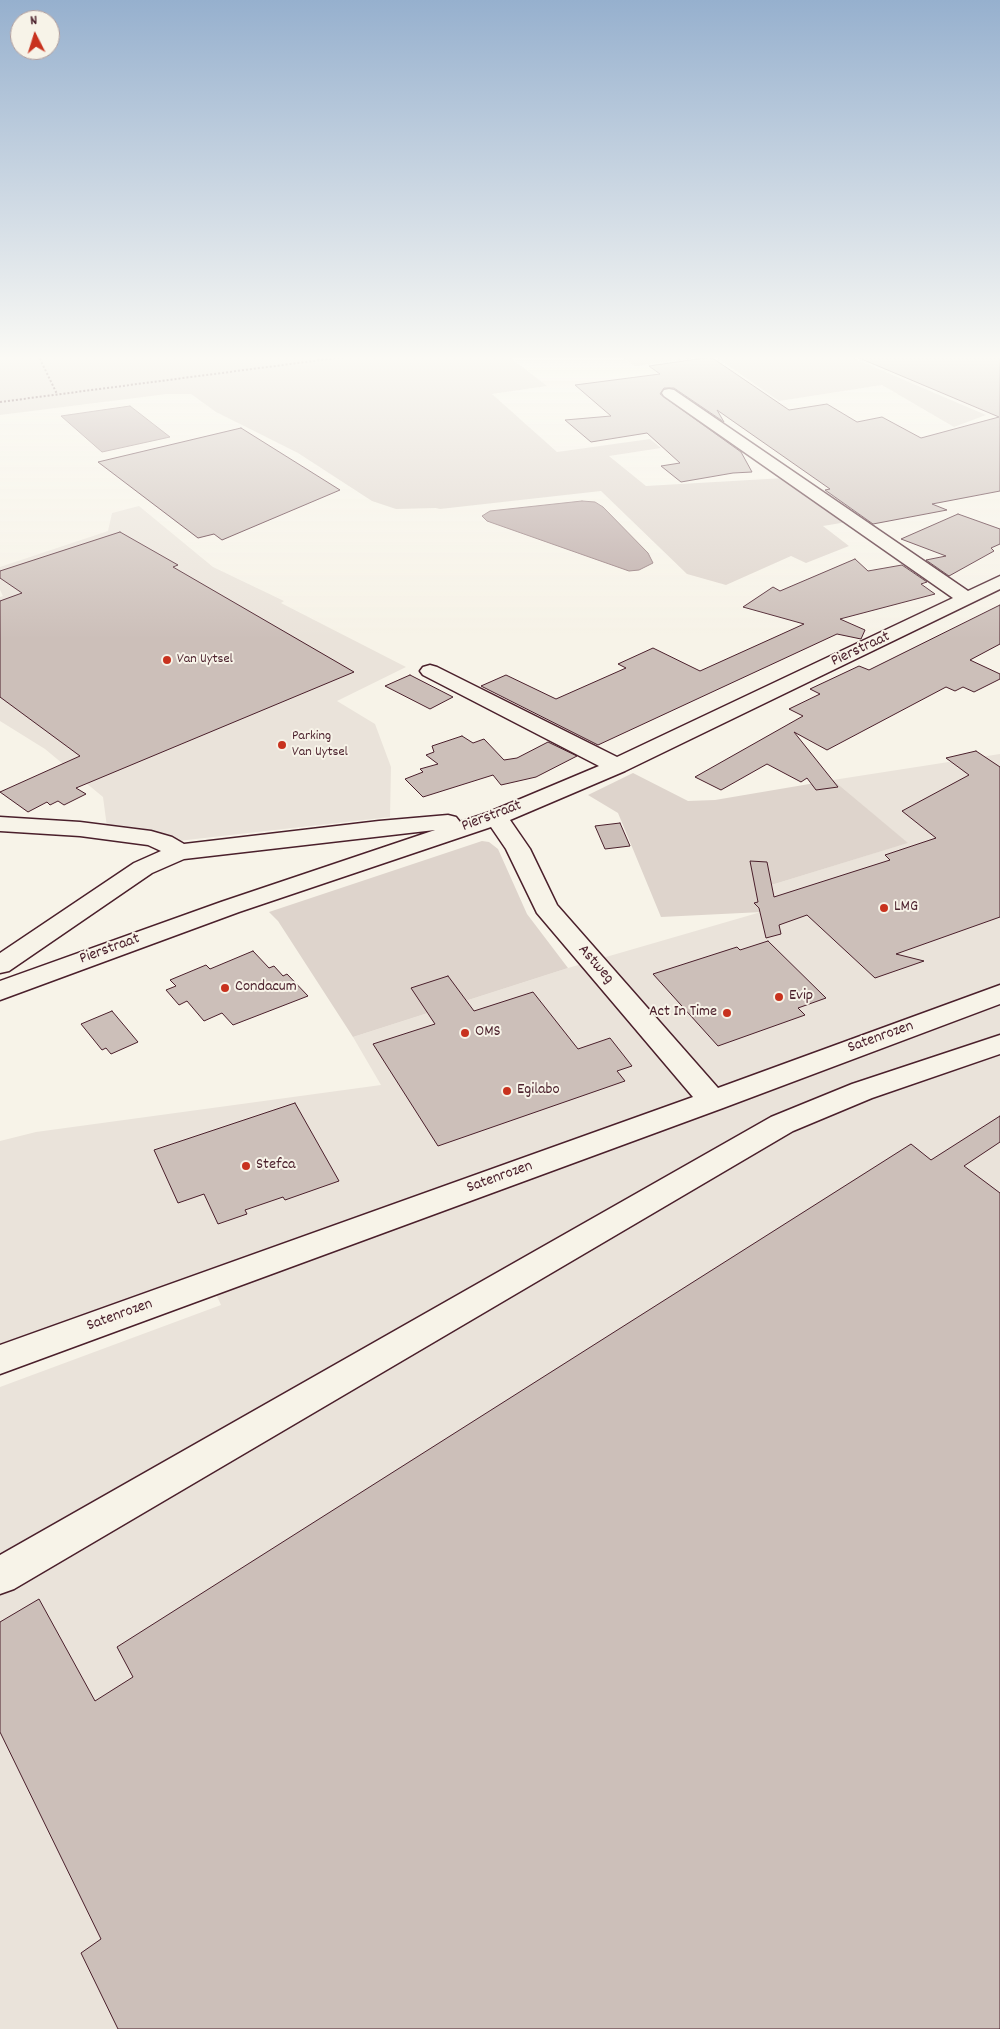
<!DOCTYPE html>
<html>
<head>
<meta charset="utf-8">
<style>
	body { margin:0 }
	#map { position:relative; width:1000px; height:2029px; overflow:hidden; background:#f7f3e8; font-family:Dekko,sans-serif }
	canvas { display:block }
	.north { position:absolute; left:10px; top:10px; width:50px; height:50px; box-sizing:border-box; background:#f7f3e8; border:1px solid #b29e9c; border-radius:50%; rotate:355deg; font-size:14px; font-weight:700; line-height:20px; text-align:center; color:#4a1f2b }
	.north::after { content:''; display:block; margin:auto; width:18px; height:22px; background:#c8321e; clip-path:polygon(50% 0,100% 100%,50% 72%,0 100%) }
</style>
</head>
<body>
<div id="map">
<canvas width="1000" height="2029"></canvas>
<div class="north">N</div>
</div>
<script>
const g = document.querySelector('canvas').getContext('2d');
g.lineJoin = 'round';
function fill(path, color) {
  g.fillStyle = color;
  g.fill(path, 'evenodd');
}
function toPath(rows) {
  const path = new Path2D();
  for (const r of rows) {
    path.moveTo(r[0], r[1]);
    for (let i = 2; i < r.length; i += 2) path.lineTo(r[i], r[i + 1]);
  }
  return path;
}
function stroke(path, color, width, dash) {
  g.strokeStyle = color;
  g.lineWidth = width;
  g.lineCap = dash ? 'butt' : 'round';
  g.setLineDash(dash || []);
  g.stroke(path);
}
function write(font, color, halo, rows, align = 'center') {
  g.font = font + ' Dekko,sans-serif';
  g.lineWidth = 4;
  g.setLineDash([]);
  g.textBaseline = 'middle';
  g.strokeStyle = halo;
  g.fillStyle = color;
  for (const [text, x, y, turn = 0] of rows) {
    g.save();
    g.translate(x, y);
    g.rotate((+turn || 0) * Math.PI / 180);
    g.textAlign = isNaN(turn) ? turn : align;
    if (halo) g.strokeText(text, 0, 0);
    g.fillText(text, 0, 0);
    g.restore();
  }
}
fill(toPath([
	[139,506,213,567,284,601,281,603,406,667,337,701,375,724,391,767,390,817,169,842,152,830,117,825,107,827,103,797,45,749,0,721,0,597,3,596,0,590,0,567,108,531,112,513],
	[1000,754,1000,2029,0,2029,0,1387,221,1305,206,1272,0,1346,0,1141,36,1132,381,1085,353,1037,568,968,761,912,755,890,907,843,833,780]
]), '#eae3da');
fill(toPath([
	[0,355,527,355,511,358,547,386,492,394,557,452,650,439,661,448,609,456,646,486,784,478,847,522,823,526,849,546,806,563,791,556,726,585,687,574,601,491,440,509,436,508,396,509,372,501,298,453,216,412,191,394,167,394,0,415],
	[619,355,846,355,986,415,954,427,882,385,779,401,713,355,635,366],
	[633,773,688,801,715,800,833,780,908,843,755,890,762,912,661,917,618,813,588,795],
	[482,841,489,842,498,849,527,914,568,968,353,1037,278,921,269,912]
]), '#ded4cc');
const water = toPath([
	[130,406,170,437,102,452,61,416,130,406],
	[582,501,595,502,603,507,648,553,653,563,639,570,629,571,487,521,482,516,490,511,582,501]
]);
fill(water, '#bcaaa7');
stroke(water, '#8e7275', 1);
const building = toPath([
	[852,355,1000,355,1000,491,932,504,947,510,873,524,825,490,830,489,717,410,724,422,674,388,664,388,660,394,741,452,752,472,733,473,681,482,661,466,680,463,647,433,591,442,565,420,611,416,575,385,660,374,649,366,711,357,789,410,827,404,857,422,882,417,921,438,999,417,852,355],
	[241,428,340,490,222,540,214,534,198,538,98,462,241,428],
	[958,514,1000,529,1000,544,991,548,994,551,949,576,926,560,946,556,901,539,958,514],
	[120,532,178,565,173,567,354,672,76,788,86,794,64,805,58,801,50,805,47,802,28,812,0,792,80,756,0,697,0,601,22,593,0,578,0,571,120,532],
	[855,559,868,571,902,565,927,582,921,584,935,594,840,619,865,630,861,639,837,634,598,745,481,686,506,675,556,699,626,668,618,664,653,648,700,671,804,624,743,607,773,587,780,591,855,559],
	[1000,605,1000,644,970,660,1000,674,1000,679,974,692,963,687,955,691,946,687,827,750,794,732,838,787,816,790,807,778,801,782,767,764,721,790,695,777,803,716,789,709,820,694,810,689,859,666,869,670,1000,605],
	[410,675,453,697,430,709,385,686,410,675],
	[462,736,473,743,484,739,504,760,517,758,548,742,577,756,536,777,501,785,493,775,423,797,405,779,423,772,420,769,438,764,426,755,434,752,432,746,462,736],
	[976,751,1000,767,1000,917,896,954,924,961,875,978,807,915,779,925,781,934,766,938,759,908,754,903,758,902,750,861,767,862,774,897,890,860,885,855,936,838,902,811,969,775,946,758,976,751],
	[620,823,630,846,605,849,595,826,620,823],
	[768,941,826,998,798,1008,805,1015,718,1046,653,974,737,947,740,950,768,941],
	[253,951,269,968,274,966,283,976,287,974,308,996,233,1025,222,1013,204,1021,187,1001,179,1005,166,990,176,986,170,980,206,965,210,969,253,951],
	[448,976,474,1011,533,992,578,1049,610,1038,632,1066,617,1071,625,1081,438,1146,373,1044,435,1024,411,988,448,976],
	[112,1011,138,1042,111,1054,106,1048,102,1050,81,1024,112,1011],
	[295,1103,339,1181,285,1200,283,1197,245,1210,247,1214,218,1224,204,1194,178,1203,154,1150,295,1103],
	[1000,1116,1000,1142,964,1166,1000,1193,1000,2029,118,2029,81,1953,101,1939,0,1732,0,1622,39,1599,95,1701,133,1677,117,1647,911,1144,931,1160,1000,1116]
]);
fill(building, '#ccbfb9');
stroke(building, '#4a1f2b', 1);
const minor = toPath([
	[669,389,674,390,968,591,1000,576,1000,589,625,771,510,820,530,849,557,905,718,1088,1000,985,1000,1004,723,1108,0,1374,0,1345,693,1097,537,913,506,849,491,827,239,912,0,1000,0,981,221,902,435,830,184,859,152,873,9,971,0,973,0,953,134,863,161,851,148,845,80,836,0,831,0,817,80,822,151,831,172,837,184,844,379,821,448,815,456,817,460,822,487,813,599,766,423,675,420,671,423,667,430,665,437,667,617,757,953,598,664,396,662,393,664,390,669,389],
	[1000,1035,1000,1054,872,1098,793,1131,14,1589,0,1594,0,1555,771,1117,852,1084,1000,1035]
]);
stroke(minor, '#4a1f2b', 3);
stroke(toPath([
	[38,355,57,394],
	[0,402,359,355]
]), '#4a1f2b', 2, [2, 2]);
fill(minor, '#f7f3e8');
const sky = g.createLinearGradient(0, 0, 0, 639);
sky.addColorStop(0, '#96b0ce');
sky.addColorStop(0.56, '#fbfaf5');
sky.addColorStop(1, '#fbfaf500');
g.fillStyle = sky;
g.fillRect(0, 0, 1000, 639);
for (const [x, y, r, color] of [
	[167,660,5,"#c8321e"],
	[282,745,5,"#c8321e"],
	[884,908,5,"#c8321e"],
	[225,988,5,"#c8321e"],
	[779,997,5,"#c8321e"],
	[727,1013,5,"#c8321e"],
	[465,1033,5,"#c8321e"],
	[507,1091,5,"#c8321e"],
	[246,1166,5,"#c8321e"]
]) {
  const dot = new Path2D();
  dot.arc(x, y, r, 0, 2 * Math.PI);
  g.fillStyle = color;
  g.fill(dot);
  stroke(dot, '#f7f3e8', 2);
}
write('14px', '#4a1f2b', '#f7f3e8', [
	["Van Uytsel",177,660],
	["Parking",292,737],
	["Van Uytsel",292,753]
], 'left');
write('16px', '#4a1f2b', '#f7f3e8', [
	["Pierstraat",861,650,-25],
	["Pierstraat",492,817,-21],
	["Pierstraat",110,950,-20],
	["Astweg",595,965,49],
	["Satenrozen",881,1038,-20],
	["Satenrozen",500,1178,-20],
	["Satenrozen",120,1316,-20]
]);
write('16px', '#4a1f2b', '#f7f3e8', [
	["LMG",894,908],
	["Condacum",235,988],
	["Evip",789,997],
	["Act In Time",717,1013,"right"],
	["OMS",475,1033],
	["Egilabo",517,1091],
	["Stefca",256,1166]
], 'left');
</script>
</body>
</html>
